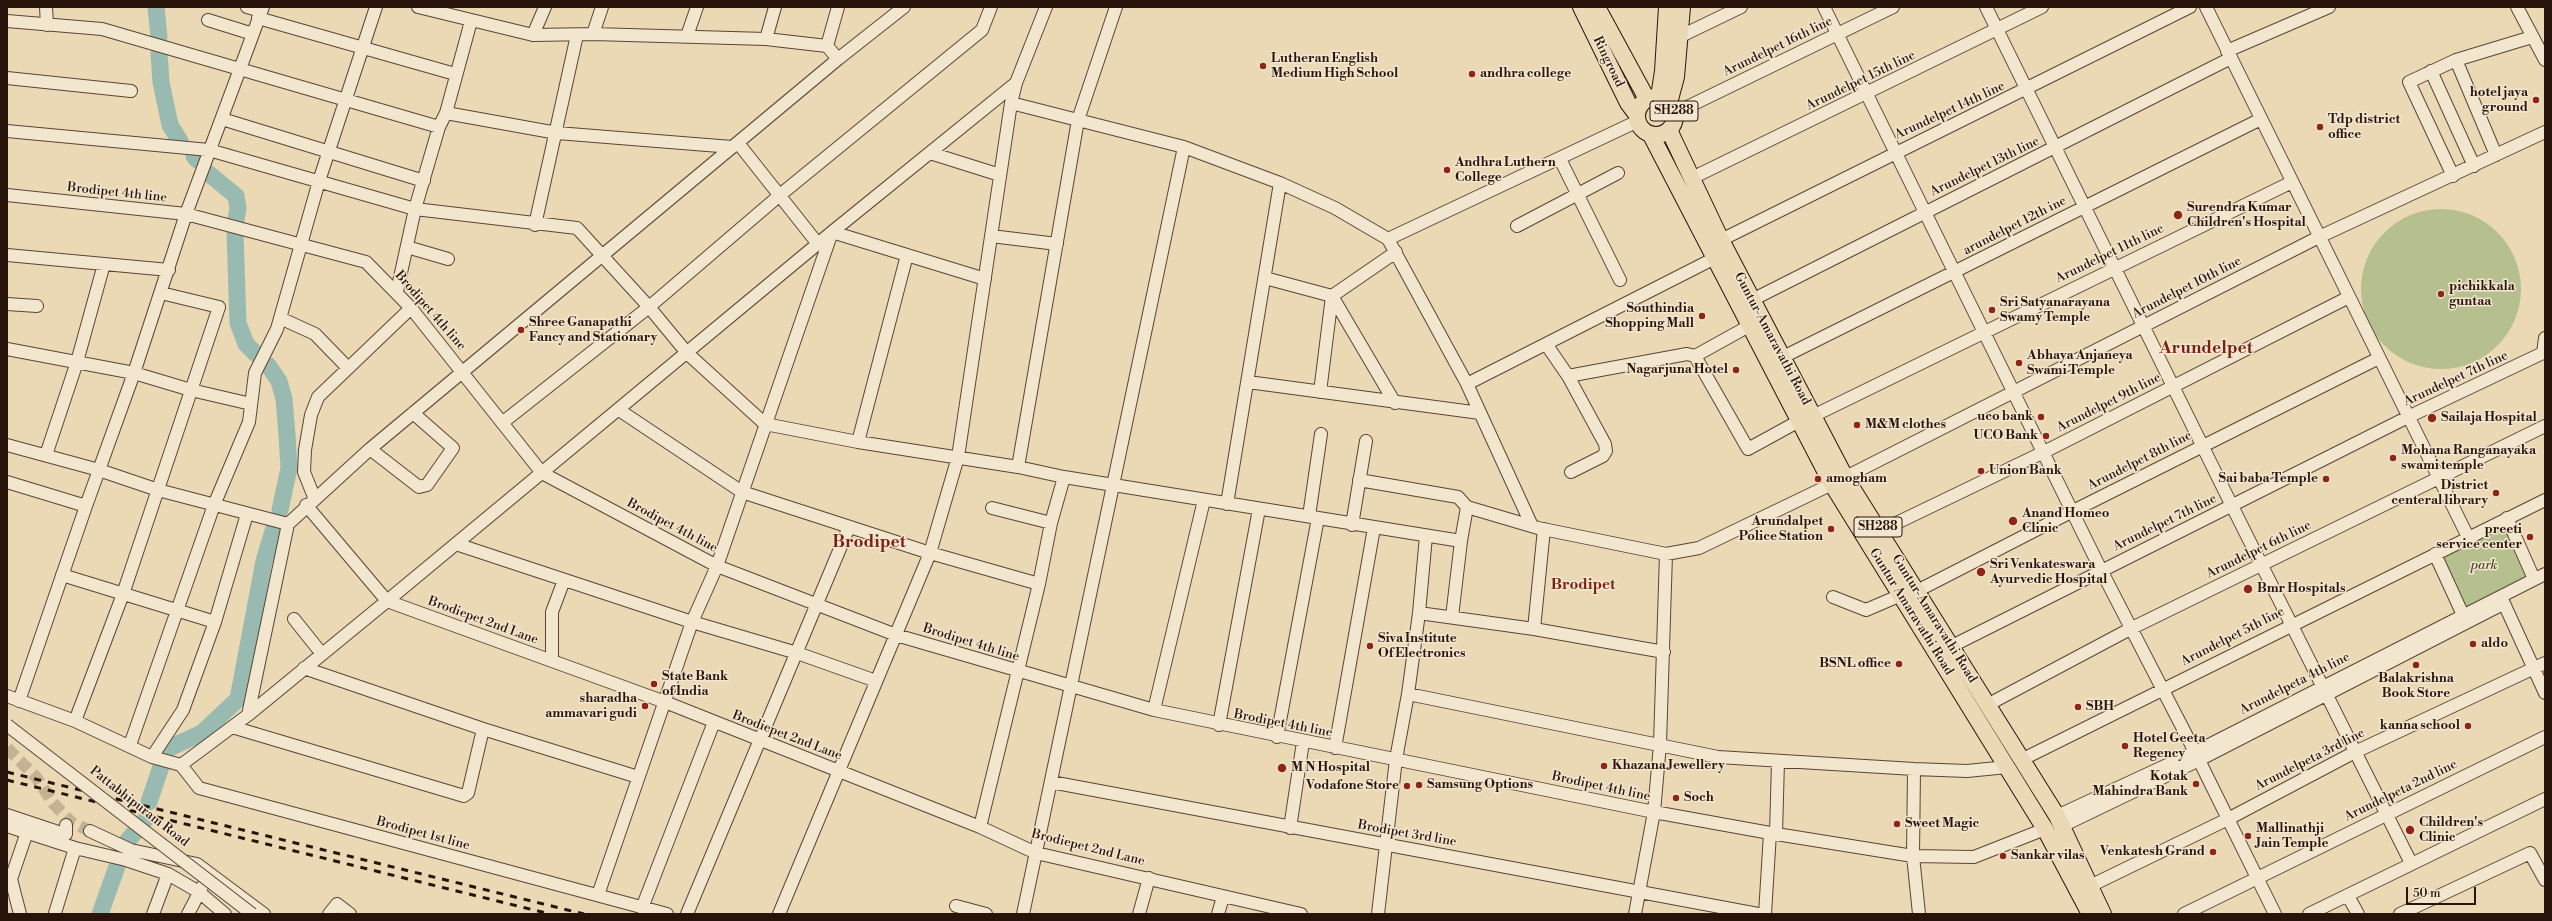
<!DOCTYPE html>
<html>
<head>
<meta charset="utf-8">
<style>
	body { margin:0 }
	#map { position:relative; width:2552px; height:921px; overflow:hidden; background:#ebd9b5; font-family:"Libre Bodoni",serif }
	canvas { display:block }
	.frame { position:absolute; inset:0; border:8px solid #28140b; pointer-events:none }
	.scale { position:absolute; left:2406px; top:887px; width:70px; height:18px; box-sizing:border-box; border:2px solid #28140b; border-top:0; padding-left:5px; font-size:12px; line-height:14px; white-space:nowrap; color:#28140b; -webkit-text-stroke:3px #f2e6cf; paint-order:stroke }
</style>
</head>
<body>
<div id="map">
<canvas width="2552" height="921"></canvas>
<div class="frame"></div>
<div class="scale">50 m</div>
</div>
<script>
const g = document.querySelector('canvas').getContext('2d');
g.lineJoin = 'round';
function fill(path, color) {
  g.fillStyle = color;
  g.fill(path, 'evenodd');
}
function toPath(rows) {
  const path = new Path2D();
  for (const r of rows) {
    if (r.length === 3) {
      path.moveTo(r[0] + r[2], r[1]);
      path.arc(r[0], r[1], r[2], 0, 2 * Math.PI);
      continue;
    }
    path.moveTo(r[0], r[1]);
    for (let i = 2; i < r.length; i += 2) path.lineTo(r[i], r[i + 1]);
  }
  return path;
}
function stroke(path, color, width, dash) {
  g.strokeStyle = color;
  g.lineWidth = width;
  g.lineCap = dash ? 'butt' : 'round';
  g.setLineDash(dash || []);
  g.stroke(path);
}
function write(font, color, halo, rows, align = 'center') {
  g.font = font + ' "Libre Bodoni",serif';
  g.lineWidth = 3;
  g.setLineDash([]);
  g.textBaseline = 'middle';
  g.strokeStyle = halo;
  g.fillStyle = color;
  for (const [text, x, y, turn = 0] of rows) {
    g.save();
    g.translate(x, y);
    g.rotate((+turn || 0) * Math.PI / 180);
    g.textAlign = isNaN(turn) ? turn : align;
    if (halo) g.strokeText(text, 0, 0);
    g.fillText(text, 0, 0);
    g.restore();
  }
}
fill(toPath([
	[2441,289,80],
	[2505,522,2531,578,2464,611,2438,555]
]), '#b6bf8e');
stroke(toPath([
	[156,7,159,37],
	[159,53,161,82,170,125,180,141],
	[194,156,197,160],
	[208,173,236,196,238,208,236,220],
	[235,233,238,323,246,344,256,354],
	[268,365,279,381,284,399,287,435,289,468,280,510],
	[149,802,167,749,202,733,238,699,264,561,273,531],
	[100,914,125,844,145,820]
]), '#98bab0', 17);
stroke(toPath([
	[7,748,36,777,53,803,71,822,90,831]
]), '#c4b293', 12, [12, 6]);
const minor = toPath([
	[46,7,47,25],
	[247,7,261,11],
	[418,7,533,35,593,34,766,39,827,46,838,59],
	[1824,7,2101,570,2195,752,2275,914],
	[1986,7,2232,506,2411,863],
	[2206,7,2468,537],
	[2517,7,2545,60],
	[258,18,455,74],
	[208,20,253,34],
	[7,21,102,29,439,127],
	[593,34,602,7],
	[533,35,545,7],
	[687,36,697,7],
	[1679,37,1741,7],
	[766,39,775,7],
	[827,46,838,7],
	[2227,51,2329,7],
	[2456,60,2496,155],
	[2431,71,2474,166],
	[7,78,131,91],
	[1011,103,1184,147,1280,183,1335,208,1388,239,1467,384,1532,526],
	[446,113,557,133,732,147],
	[1675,113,1893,7],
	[222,119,424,181],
	[7,131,209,150,415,209,577,228,649,307,687,353,765,424,858,442,1018,467,1064,477,1461,541,1467,507,1538,528,1666,554,1699,548,1832,484,2319,237,2545,132],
	[738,143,818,244],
	[930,153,1000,175],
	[1560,159,1620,280],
	[2453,176,2409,82,2456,60,2532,37],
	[1692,178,2042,7],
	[7,195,186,214,366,262,411,308,542,473,717,566,896,635,1154,710,1654,812,1770,833,1913,856,1974,857,2045,829],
	[535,225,577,35],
	[1517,226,1618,173],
	[991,236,1057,244],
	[1388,239,1638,121],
	[1721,240,2190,7],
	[407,247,448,259],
	[7,255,169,270],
	[1265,278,1332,296,1396,252],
	[397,291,415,209,439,127,446,113,471,21],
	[1752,300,2231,58],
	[7,304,37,306],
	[280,318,315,334,348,368],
	[1546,344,1568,376],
	[7,349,134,373,191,390,251,404],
	[2543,353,2545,338],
	[1695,356,1748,449,1799,421],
	[1775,361,2261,119],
	[1248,382,1480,413],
	[1467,384,1715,258],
	[1320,392,1332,296,1395,403],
	[619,410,742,492,930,553,1039,584],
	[1813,416,2292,182],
	[502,423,649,307,780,195,982,30,991,7],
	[858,442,907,255],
	[7,445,99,470,158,490,288,524],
	[370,449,419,487,427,485,453,448,413,413],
	[46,455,77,362,104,264],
	[1018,467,1078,120,1116,7],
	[1571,472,1603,456,1606,451,1605,444,1568,376,1687,354,1695,356,1749,326],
	[1359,480,1458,497,1467,507],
	[7,482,86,506],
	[314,497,304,472,305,450,311,415,318,397,411,308],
	[1227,504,1280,183],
	[306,505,387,601,665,702,980,827,1036,853,1301,914],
	[992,508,1051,523],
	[1309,516,1321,434],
	[2507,518,2534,579],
	[1352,525,1366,441],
	[1880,531,2044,452,2349,297],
	[456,544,692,622,797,653,876,681],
	[2435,554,2463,615],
	[62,575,215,622],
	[1915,592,2073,511,2379,358],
	[1833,597,1866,610,1901,595],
	[2501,597,2545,693],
	[1419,613,1534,629,1664,652],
	[1452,617,1461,541],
	[294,619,322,654],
	[1534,629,1544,529],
	[1950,647,2408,417,2545,352],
	[552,661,552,612,564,580],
	[304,668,483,729,638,777],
	[1408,694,1718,757,1914,769,1967,771,2007,767],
	[7,696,75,721,152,757,181,765,248,715,387,601,832,232,1016,83],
	[19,701,86,506,134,373,186,214,263,7],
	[1989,704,2132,628,2545,426],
	[1154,710,1204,500],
	[248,715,288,524,370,449,838,59,904,7],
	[75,721,123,594,219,307,161,293],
	[1219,725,1259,509],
	[232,727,464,796,468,793,483,729],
	[1277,737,1318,518],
	[130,745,214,505,249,422,255,373,277,329,319,181,376,7],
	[1335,748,1374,528],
	[152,757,183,710,215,622,247,514],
	[2021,760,2545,500],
	[181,765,199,788,667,914],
	[1914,769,1913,856,1919,914],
	[1051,782,1758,914],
	[7,815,61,833,66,834,66,825],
	[2057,816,2195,752,2545,574],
	[7,826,75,848,126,860,168,874,199,892,225,914],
	[2062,826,2199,760,2497,607],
	[980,827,1039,584,1051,523,1064,477],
	[1290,828,1303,742],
	[90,831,131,850,197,864,264,914],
	[1776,834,1778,761],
	[11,879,20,914],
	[7,880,11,879,27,832],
	[2090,886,2228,819,2355,752,2545,663],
	[598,895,692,622,717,566,832,232,985,279],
	[2348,896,2358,914],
	[956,906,986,914],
	[642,908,714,722],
	[55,913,75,848],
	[153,914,168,874],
	[188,914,202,887],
	[329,914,337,904,350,914],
	[687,914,849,527],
	[779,914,930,553,958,457,1011,103,1016,83,1046,7],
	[1023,914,1184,147],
	[1139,914,1149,878],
	[1218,914,1223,897],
	[1378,914,1396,759,1408,694,1419,613,1426,536],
	[1635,914,1654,812,1660,744,1666,554],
	[1765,914,1770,833],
	[2184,914,2545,737],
	[2309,914,2545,799],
	[2400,914,2530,853,2545,880]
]);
const major = toPath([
	[1581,7,1628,103,1637,115],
	[1597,7,1647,99],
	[1659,97,1663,71,1667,7],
	[1656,116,19],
	[1669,103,1676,77,1682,7],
	[1669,130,1721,240,1845,477,2057,816,2103,914],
	[1651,135,1832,484,2045,829,2090,914]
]);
stroke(minor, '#594536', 14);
stroke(major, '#28140b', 18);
stroke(minor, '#f2e6cf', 12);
stroke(major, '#ebd9b5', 16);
stroke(toPath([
	[7,772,584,914],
	[7,780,550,914]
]), '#28140b', 3, [7, 7]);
const minorBridge = toPath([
	[7,725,252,914]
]);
stroke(minorBridge, '#594536', 14, []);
stroke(minorBridge, '#f2e6cf', 12);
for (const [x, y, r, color] of [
	[1263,66,4,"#8f2418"],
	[1472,74,4,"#8f2418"],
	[2536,100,4,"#8f2418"],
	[2320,127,4,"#8f2418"],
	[1447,170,4,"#8f2418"],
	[2178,215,5,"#8f2418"],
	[2441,294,4,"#8f2418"],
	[1992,310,4,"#8f2418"],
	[1702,316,4,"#8f2418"],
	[521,330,4,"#8f2418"],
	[2019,363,4,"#8f2418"],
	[1736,370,4,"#8f2418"],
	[2041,417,4,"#8f2418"],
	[2432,418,5,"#8f2418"],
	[1857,425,4,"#8f2418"],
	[2046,436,4,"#8f2418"],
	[2393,458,4,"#8f2418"],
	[1981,471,4,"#8f2418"],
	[1818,479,4,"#8f2418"],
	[2326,479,4,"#8f2418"],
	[2496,493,4,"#8f2418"],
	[2013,521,5,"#8f2418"],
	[1831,529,4,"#8f2418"],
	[2530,537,4,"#8f2418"],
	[1981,572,5,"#8f2418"],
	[2248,589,5,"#8f2418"],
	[2473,644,4,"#8f2418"],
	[1370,646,4,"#8f2418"],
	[1899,664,4,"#8f2418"],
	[2416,665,4,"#8f2418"],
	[654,684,4,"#8f2418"],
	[645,706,4,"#8f2418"],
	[2078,707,4,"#8f2418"],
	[2468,726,4,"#8f2418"],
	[2125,746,4,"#8f2418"],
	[1604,766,4,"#8f2418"],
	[1282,768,5,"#8f2418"],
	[2196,784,4,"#8f2418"],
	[1419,785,4,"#8f2418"],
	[1407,786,4,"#8f2418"],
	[1676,798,4,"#8f2418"],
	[1897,824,4,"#8f2418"],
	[2410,830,5,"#8f2418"],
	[2248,836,4,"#8f2418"],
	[2213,852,4,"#8f2418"],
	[2003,856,4,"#8f2418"]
]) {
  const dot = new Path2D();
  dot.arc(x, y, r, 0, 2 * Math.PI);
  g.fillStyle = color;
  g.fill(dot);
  stroke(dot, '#f2e6cf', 1.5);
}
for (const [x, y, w] of [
	[1674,111,48],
	[1878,527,48]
]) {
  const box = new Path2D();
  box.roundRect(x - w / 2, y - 10, w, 20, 3);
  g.fillStyle = '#f2e6cf';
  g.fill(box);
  stroke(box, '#28140b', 1);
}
write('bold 12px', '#28140b', null, [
	["SH288",1674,111],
	["SH288",1878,527]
]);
write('13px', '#28140b', '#f2e6cf', [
	["Arundelpet 16th line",1778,47,-26],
	["Ringroad",1608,62,64],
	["Arundelpet 15th line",1861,81,-26],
	["Arundelpet 14th line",1950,111,-25],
	["Arundelpet 13th line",1985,167,-26],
	["Brodipet 4th line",117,193,6],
	["arundelpet 12th ine",2015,226,-27],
	["Arundelpet 11th line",2110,254,-26],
	["Arundelpet 10th line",2187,288,-27],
	["Brodipet 4th line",430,311,49],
	["Guntur-Amaravathi Road",1772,339,62],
	["Arundelpet 7th line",2456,379,-25],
	["Arundelpet 9th line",2109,403,-27],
	["Arundelpet 8th line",2140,461,-27],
	["Arundelpet 7th line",2165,523,-26],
	["Brodipet 4th line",672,526,28],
	["Arundelpet 6th line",2259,550,-26],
	["Guntur Amaravathi Road",1911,612,58],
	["Guntur-Amaravathi Road",1934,619,58],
	["Brodiepet 2nd Lane",483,621,20],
	["Arundelpet 5th line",2233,637,-27],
	["Brodipet 4th line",971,643,17],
	["Arundelpeta 4th line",2295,684,-27],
	["Brodipet 4th line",1283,724,11],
	["Brodiepet 2nd Lane",787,736,21],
	["Arundelpeta 3rd line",2310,760,-27],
	["Brodipet 4th line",1601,787,12],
	["Arundelpeta 2nd line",2401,791,-26],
	["Pattabhipuram Road",139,807,38],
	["Brodipet 1st line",423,834,15],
	["Brodipet 3rd line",1407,834,10],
	["Brodiepet 2nd Lane",1088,848,14]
]);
write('bold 13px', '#28140b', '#f2e6cf', [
	["Lutheran English",1271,59],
	["Medium High School",1271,74],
	["andhra college",1480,74],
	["hotel jaya",2528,93,"right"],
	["ground",2528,108,"right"],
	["Tdp district",2328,120],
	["office",2328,135],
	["Andhra Luthern",1455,163],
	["College",1455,178],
	["Surendra Kumar",2187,208],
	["Children's Hospital",2187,223],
	["pichikkala",2449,287],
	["guntaa",2449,302],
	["Sri Satyanarayana",2000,303],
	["Swamy Temple",2000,318],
	["Southindia",1694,309,"right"],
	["Shopping Mall",1694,324,"right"],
	["Shree Ganapathi",529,323],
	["Fancy and Stationary",529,338],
	["Abhaya Anjaneya",2027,356],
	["Swami Temple",2027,371],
	["Nagarjuna Hotel",1728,370,"right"],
	["uco bank",2033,417,"right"],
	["Sailaja Hospital",2441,418],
	["M&M clothes",1865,425],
	["UCO Bank",2038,436,"right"],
	["Mohana Ranganayaka",2401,451],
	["swami temple",2401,466],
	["Union Bank",1989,471],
	["amogham",1826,479],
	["Sai baba Temple",2318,479,"right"],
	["District",2488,486,"right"],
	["centeral library",2488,501,"right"],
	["Anand Homeo",2022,514],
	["Clinic",2022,529],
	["Arundalpet",1823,522,"right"],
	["Police Station",1823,537,"right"],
	["preeti",2522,530,"right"],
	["service center",2522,545,"right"],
	["Sri Venkateswara",1990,565],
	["Ayurvedic Hospital",1990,580],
	["Bmr Hospitals",2257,589],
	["Siva Institute",1378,639],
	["Of Electronics",1378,654],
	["aldo",2481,644],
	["BSNL office",1891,664,"right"],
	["State Bank",662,677],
	["of India",662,692],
	["Balakrishna",2416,679,"center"],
	["Book Store",2416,694,"center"],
	["sharadha",637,699,"right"],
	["ammavari gudi",637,714,"right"],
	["SBH",2086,707],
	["kanna school",2460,726,"right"],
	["Hotel Geeta",2133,739],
	["Regency",2133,754],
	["Khazana Jewellery",1612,766],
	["M N Hospital",1291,768],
	["Kotak",2188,777,"right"],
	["Mahindra Bank",2188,792,"right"],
	["Samsung Options",1427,785],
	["Vodafone Store",1399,786,"right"],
	["Soch",1684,798],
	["Children's",2419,823],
	["Clinic",2419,838],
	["Sweet Magic",1905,824],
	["Mallinathji",2256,829],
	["Jain Temple",2256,844],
	["Venkatesh Grand",2205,852,"right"],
	["Sankar vilas",2011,856]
], 'left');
write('italic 13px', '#534732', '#f2e6cf', [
	["park",2484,566]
]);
write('bold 15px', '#7a1f14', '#f2e6cf', [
	["Brodipet",1583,585]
]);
write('bold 17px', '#7a1f14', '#f2e6cf', [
	["Arundelpet",2206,349],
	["Brodipet",869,543]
]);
</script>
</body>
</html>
